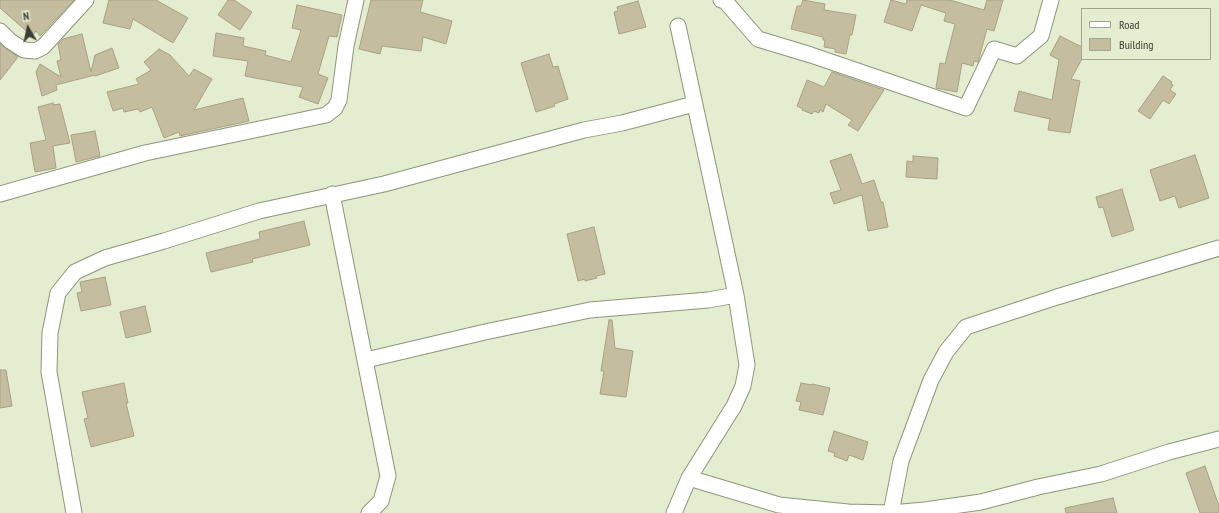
<!DOCTYPE html>
<html>
<head>
<meta charset="utf-8">
<style>
	body { margin:0 }
	#map { position:relative; width:1219px; height:513px; overflow:hidden; background:#e4edd0; font-family:"PT Sans Narrow",sans-serif }
	canvas { display:block }
	.legend { position:absolute; left:1081px; top:8px; width:130px; height:52px; box-sizing:border-box; background:#e4edd0; border:1px solid #a0a791; margin:0; padding:5px 7px; list-style:none; font-size:12px; color:#3a3e32 }
	.legend li { display:flex; align-items:center; gap:8px; height:20px }
	.legend b { width:20px; border:1px solid #a0a791 }
	.north { position:absolute; left:8px; top:8px; width:40px; height:40px; -webkit-text-stroke:3px #e4edd0; paint-order:stroke; rotate:351deg; font-size:11px; font-weight:700; line-height:16px; text-align:center; color:#3a3e32 }
	.north::after { content:''; display:block; margin:auto; width:14px; height:18px; background:#3a3e32; clip-path:polygon(50% 0,100% 100%,50% 72%,0 100%) }
</style>
</head>
<body>
<div id="map">
<canvas width="1219" height="513"></canvas>
<ul class="legend">
<li><b style="height:5px;background:#fff"></b>Road</li>
<li><b style="height:11px;background:#c4bda0"></b>Building</li>
</ul>
<div class="north">N</div>
</div>
<script>
const g = document.querySelector('canvas').getContext('2d');
g.lineJoin = 'round';
function fill(path, color) {
  g.fillStyle = color;
  g.fill(path, 'evenodd');
}
function toPath(rows) {
  const path = new Path2D();
  for (const r of rows) {
    path.moveTo(r[0], r[1]);
    for (let i = 2; i < r.length; i += 2) path.lineTo(r[i], r[i + 1]);
  }
  return path;
}
function stroke(path, color, width, dash) {
  g.strokeStyle = color;
  g.lineWidth = width;
  g.lineCap = dash ? 'butt' : 'round';
  g.setLineDash(dash || []);
  g.stroke(path);
}
const building = toPath([
	[0,0,74,0,40,36,36,31,32,36,0,8,0,0],
	[109,0,156,0,188,18,173,43,133,19,130,29,103,23,109,0],
	[228,0,234,0,252,12,240,30,218,15,228,0],
	[371,0,423,0,420,12,452,21,446,44,423,37,421,51,382,46,380,54,359,49,371,0],
	[803,0,825,4,824,10,856,15,852,35,850,35,846,54,835,52,835,49,824,47,825,40,823,40,823,37,791,29,797,6,801,6,803,0],
	[891,0,906,4,907,0,950,0,984,10,987,0,1003,0,994,31,987,29,978,62,974,61,973,66,962,63,957,92,936,88,940,63,945,64,955,24,944,21,946,13,921,5,912,31,884,22,891,0],
	[638,1,646,27,619,34,614,12,618,11,617,7,638,1],
	[297,5,342,15,337,37,329,36,318,74,328,78,318,104,299,97,303,87,245,76,248,61,213,56,216,33,244,38,243,46,266,51,265,55,291,62,301,30,292,28,297,5],
	[82,34,91,72,95,55,112,48,119,68,95,76,95,75,56,85,57,90,42,96,36,72,40,64,61,77,57,61,61,60,58,44,63,39,82,34],
	[1060,36,1082,47,1082,59,1071,79,1080,81,1070,133,1048,130,1050,119,1014,111,1019,91,1052,100,1059,60,1050,55,1060,36],
	[0,44,18,57,0,80,0,44],
	[159,49,170,55,189,76,194,69,212,79,194,110,243,98,249,121,180,136,179,132,164,138,152,107,140,112,138,109,124,112,123,108,113,111,107,92,139,84,136,79,151,70,144,62,159,49],
	[549,54,553,67,558,66,568,99,554,104,555,106,536,112,521,63,549,54],
	[832,72,884,90,858,131,848,125,852,120,826,104,823,112,820,110,819,113,814,111,812,114,802,110,803,109,797,106,807,80,824,87,832,72],
	[1163,76,1172,82,1171,84,1173,85,1170,90,1176,94,1169,104,1163,100,1150,119,1138,111,1163,76],
	[53,103,53,105,60,104,70,143,53,146,56,168,35,172,30,143,46,140,38,107,53,103],
	[95,131,100,156,76,162,71,135,95,131],
	[851,154,862,184,874,180,881,202,883,202,888,227,868,231,862,195,834,204,830,193,841,190,830,161,851,154],
	[1195,155,1209,198,1179,208,1175,196,1160,201,1150,170,1195,155],
	[913,156,938,158,937,179,906,177,907,161,913,162,913,156],
	[1122,189,1134,230,1112,237,1103,207,1099,208,1096,197,1122,189],
	[304,221,310,245,252,259,253,262,211,272,206,253,260,239,259,232,304,221],
	[594,227,605,274,596,276,597,278,585,281,585,279,578,281,567,234,594,227],
	[105,277,111,305,81,311,77,293,82,292,80,282,105,277],
	[145,306,151,332,126,338,120,312,145,306],
	[609,320,612,320,615,348,633,351,626,397,600,394,604,371,601,371,609,320],
	[0,370,6,370,12,406,0,408,0,370],
	[124,383,128,403,126,403,134,436,91,447,84,419,88,418,82,392,124,383],
	[801,383,812,385,812,384,830,388,823,415,799,410,801,402,796,401,801,383],
	[834,431,868,442,863,460,849,455,847,461,834,456,835,453,828,451,834,431],
	[1205,466,1219,506,1219,513,1200,513,1186,473,1205,466],
	[1113,498,1117,513,1066,513,1065,508,1113,498]
]);
fill(building, '#c4bda0');
stroke(building, '#a8a184', 1);
const minor = toPath([
	[721,0,725,1,758,39,811,55,966,108,994,49,1017,56,1041,36,1051,0],
	[0,31,10,41,24,50,35,51,43,47,86,0],
	[0,194,145,153,326,115,335,108,339,100,346,46,356,0],
	[332,194,388,476,381,501,369,513],
	[366,360,485,332,590,310,708,300,736,295],
	[689,478,779,505,848,512,891,513,925,510,981,502,1038,487,1101,474,1169,452,1219,439],
	[74,513,49,372,50,333,58,293,75,272,105,258,164,241,259,211,384,184,584,130,622,123,694,104],
	[674,513,689,478,734,406,743,386,747,365,736,295,678,26],
	[891,513,901,461,931,380,946,352,966,327,1057,297,1219,248]
]);
stroke(minor, '#8d967a', 17);
stroke(minor, '#fff', 15);
</script>
</body>
</html>
